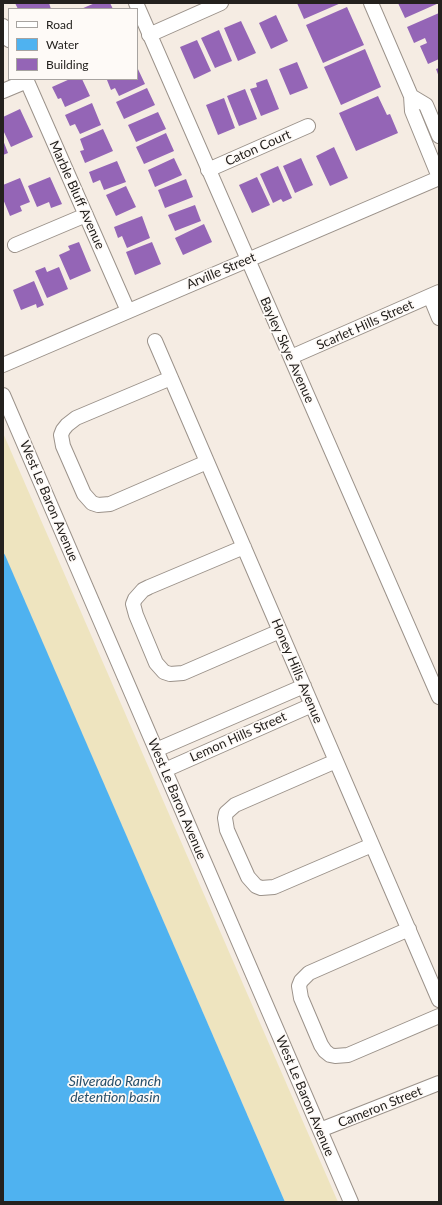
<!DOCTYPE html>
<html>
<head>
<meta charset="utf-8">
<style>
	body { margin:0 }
	#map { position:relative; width:442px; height:1205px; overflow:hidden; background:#f5ece3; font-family:Lato,sans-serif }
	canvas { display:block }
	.frame { position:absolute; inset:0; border:4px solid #24211e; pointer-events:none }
	.legend { position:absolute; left:8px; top:8px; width:130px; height:72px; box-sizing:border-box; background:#fefaf7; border:1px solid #a7a3a0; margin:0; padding:5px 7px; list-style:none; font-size:12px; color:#24211e }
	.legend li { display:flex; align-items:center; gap:8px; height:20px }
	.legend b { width:20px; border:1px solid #a7a3a0 }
</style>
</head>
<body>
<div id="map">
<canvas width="442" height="1205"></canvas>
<div class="frame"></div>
<ul class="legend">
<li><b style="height:5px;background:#fff"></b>Road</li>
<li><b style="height:11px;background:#4fb2f0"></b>Water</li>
<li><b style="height:11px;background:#9465b6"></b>Building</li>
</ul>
</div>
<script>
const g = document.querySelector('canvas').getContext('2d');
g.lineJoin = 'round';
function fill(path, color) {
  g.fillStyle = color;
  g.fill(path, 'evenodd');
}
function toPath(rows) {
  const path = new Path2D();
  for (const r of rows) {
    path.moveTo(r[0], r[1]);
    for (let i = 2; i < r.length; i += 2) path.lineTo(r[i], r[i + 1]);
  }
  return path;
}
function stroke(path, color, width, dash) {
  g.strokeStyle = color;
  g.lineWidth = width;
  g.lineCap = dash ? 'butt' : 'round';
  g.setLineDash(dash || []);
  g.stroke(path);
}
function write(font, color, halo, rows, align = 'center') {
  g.font = font + ' Lato,sans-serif';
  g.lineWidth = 3.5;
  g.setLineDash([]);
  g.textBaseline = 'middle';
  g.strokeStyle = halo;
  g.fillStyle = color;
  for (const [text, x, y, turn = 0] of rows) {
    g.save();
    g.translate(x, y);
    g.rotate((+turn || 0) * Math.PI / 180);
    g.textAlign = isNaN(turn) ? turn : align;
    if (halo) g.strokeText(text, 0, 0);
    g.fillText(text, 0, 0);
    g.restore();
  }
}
fill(toPath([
	[3,433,338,1202,285,1202,3,552]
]), '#eee4bf');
fill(toPath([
	[3,552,5,555,285,1202,3,1202]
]), '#4fb2f0');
fill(toPath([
	[15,3,49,3,51,9,18,9],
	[95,3,110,3,113,9,81,9],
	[297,3,341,3,304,19],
	[398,3,439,3,405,18],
	[347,7,364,45,323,63,306,25],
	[439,13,439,59,428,64,420,46,427,43,425,38,414,43,407,27],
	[276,15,288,41,271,49,259,23],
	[241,21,256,53,238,61,224,28],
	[219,30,232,61,215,68,201,38],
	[197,40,211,71,194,79,180,47],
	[365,49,381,87,341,105,324,67],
	[297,62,308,88,290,95,279,69],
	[137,67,145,84,119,96,115,88,111,90,107,80,110,79,137,79],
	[439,68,439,77,436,69],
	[70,79,82,79,90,96,65,107,61,98,58,99,52,87],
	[267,79,279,109,261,116,250,89,257,87,256,83],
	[147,88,155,105,124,119,116,102],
	[245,89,257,119,239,126,227,96],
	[378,96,387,115,390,114,398,133,356,151,339,113],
	[224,98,235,128,218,135,206,105],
	[92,103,101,125,80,134,75,124,70,126,65,115],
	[20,109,33,137,11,147,3,130,3,117],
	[158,112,166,129,136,142,128,125],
	[103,129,113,151,85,163,80,151,84,150,80,139],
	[166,133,174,151,144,164,136,147],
	[3,140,8,153,3,155],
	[334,147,348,178,330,186,316,156],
	[174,158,182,175,155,187,148,170],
	[301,158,313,185,295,193,283,166],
	[117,161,126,182,104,190,100,180,93,183,89,172],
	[278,166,292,198,283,202,281,199,273,203,260,174],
	[50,177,62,204,51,208,49,202,37,207,28,186],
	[257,177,270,205,252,213,239,185],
	[20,178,30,202,20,206,22,211,10,216,3,199,3,185],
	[186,179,193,197,165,208,158,190],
	[126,186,136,207,116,216,106,195],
	[195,205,201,221,175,231,168,215],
	[142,216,150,238,127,248,122,236,118,238,114,227],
	[204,224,212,242,183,255,175,238],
	[79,242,91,271,70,280,59,255,70,250,68,246],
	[152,242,161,264,135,275,126,252],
	[45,267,47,272,59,267,68,289,47,298,35,271],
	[34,281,44,305,37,308,36,304,21,310,13,290]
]), '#9465b6');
const minor = toPath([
	[136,3,439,697],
	[371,3,411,96,412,111,439,177],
	[3,26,9,40],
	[149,35,221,3],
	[26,79,128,311],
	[3,91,27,81],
	[411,96,426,105,439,136],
	[208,170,308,126],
	[15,245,86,215],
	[430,296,439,318],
	[155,341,439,1000],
	[291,357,439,292],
	[3,365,439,178],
	[171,378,76,418,67,425,63,430,61,435,63,446,84,494,92,503,98,505,110,504,207,462],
	[3,395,351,1202],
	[244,547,149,587,143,590,135,599,133,604,136,615,156,663,164,672,170,674,183,673,280,631],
	[156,750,304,686],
	[336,761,235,805,226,813,225,818,227,830,248,877,256,886,261,888,274,887,372,845],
	[165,770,312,705],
	[409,929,309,973,301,981,299,986,301,998,321,1045,325,1051,330,1055,335,1056,348,1055,439,1016],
	[320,1130,439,1083]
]);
stroke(minor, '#9b928a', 16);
stroke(minor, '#fff', 14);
write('13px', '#24211e', '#fefaf7', [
	["Caton Court",258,148,-24],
	["Marble Bluff Avenue",77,195,66],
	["Arville Street",221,271,-23],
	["Scarlet Hills Street",365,325,-24],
	["Bayley Skye Avenue",287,350,66],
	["West Le Baron Avenue",49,501,67],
	["Honey Hills Avenue",297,671,67],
	["Lemon Hills Street",238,737,-24],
	["West Le Baron Avenue",177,799,67],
	["West Le Baron Avenue",305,1096,67],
	["Cameron Street",380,1107,-22]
]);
write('italic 14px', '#274f6a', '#fefaf7', [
	["Silverado Ranch",115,1081],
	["detention basin",115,1097]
]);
</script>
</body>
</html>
